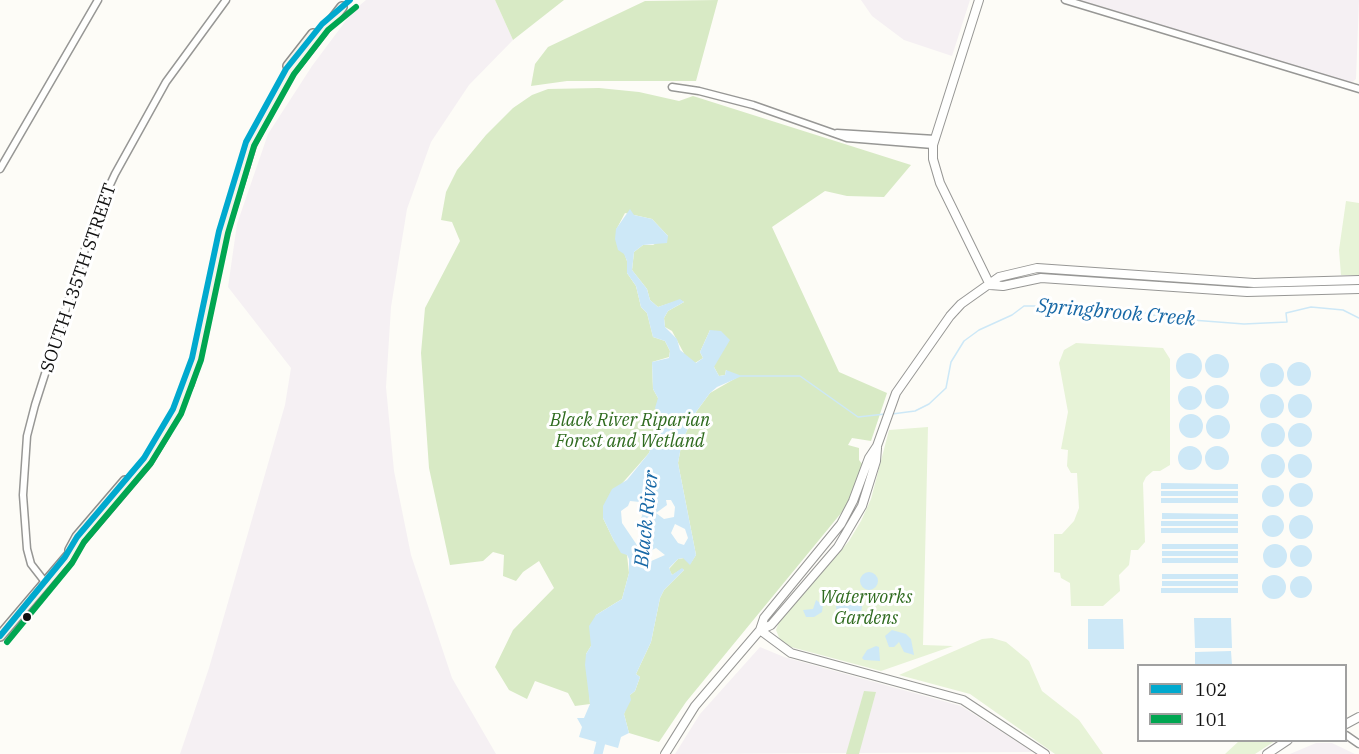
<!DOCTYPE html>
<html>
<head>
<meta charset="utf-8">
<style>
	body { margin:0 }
	#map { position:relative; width:1359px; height:754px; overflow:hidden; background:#fdfcf7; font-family:"IBM Plex Serif",serif }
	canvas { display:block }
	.legend { position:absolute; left:1137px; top:664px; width:210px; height:78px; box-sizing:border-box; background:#fff; border:2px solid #a0a0a0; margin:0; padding:8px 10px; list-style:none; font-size:18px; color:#111 }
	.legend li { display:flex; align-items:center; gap:12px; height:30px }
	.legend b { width:30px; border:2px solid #a0a0a0 }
</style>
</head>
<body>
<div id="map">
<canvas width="1359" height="754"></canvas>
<ul class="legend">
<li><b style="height:8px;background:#00a9ce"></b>102</li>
<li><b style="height:8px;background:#00a651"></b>101</li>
</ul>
</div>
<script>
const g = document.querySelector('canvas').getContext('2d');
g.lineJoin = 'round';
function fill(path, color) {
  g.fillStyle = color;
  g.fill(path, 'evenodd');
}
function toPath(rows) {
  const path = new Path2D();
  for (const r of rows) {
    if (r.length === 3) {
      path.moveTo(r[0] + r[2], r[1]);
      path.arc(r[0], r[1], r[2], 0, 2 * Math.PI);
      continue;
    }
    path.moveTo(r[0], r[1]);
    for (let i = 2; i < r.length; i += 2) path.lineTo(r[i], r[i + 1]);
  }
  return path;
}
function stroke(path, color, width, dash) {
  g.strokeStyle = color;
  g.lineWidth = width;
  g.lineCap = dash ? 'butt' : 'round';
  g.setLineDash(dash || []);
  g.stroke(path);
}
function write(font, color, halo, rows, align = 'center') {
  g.font = font + ' "IBM Plex Serif",serif';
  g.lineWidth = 6;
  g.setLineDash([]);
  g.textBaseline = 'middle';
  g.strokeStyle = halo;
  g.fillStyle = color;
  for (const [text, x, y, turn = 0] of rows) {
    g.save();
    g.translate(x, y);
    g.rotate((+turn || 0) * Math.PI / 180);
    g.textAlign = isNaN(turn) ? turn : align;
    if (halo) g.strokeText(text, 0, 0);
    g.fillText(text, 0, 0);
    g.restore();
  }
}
fill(toPath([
	[366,0,495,0,513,40,469,85,431,142,407,209,391,307,386,387,394,471,411,555,452,678,496,754,180,754,209,668,285,405,291,368,228,287,237,224,268,134,312,66,353,11],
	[861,0,970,0,952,56,904,40,872,16],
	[1080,0,1359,0,1356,79,1351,83],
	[760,647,784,657,961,706,1033,752,675,754,700,714],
	[1316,743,1332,743,1355,754,1290,754]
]), '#f5f0f3');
fill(toPath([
	[1346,201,1359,203,1359,275,1341,275,1339,250],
	[1076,343,1163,348,1170,359,1170,465,1160,471,1153,471,1146,477,1143,483,1145,542,1138,550,1131,550,1129,565,1119,575,1120,591,1103,606,1071,606,1070,583,1061,578,1060,573,1054,572,1054,534,1062,534,1074,521,1079,508,1077,473,1071,473,1067,466,1068,450,1061,449,1068,412,1059,363,1064,350],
	[928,427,923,645,953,646,881,671,791,647,780,640,776,630,779,622,849,541,861,521,871,499,889,430],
	[992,638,1006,642,1029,661,1042,691,1079,720,1103,754,1055,754,970,694,899,675,982,639],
	[1239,741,1239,740,1275,741,1255,754,1225,754]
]), '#e7f3d7');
fill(toPath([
	[495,0,564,0,513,40],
	[718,0,696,81,567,81,531,86,535,64,548,47,645,1],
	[599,88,639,92,679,101,693,96,911,165,884,197,847,196,825,191,772,227,839,372,887,393,871,441,852,438,848,445,859,448,859,460,863,465,851,501,686,702,659,742,629,733,624,714,630,695,635,691,640,677,636,674,651,642,660,598,664,590,684,570,682,569,672,575,669,569,678,559,684,558,690,564,696,555,678,463,682,441,696,412,710,393,736,378,726,370,725,375,719,376,714,367,710,330,700,352,703,358,695,363,687,359,672,331,665,327,664,318,668,311,684,302,680,300,658,307,650,300,647,289,632,270,634,252,643,245,653,245,668,236,652,219,625,213,616,230,627,261,627,273,636,286,641,307,647,313,653,337,665,341,670,351,669,357,652,362,653,389,658,398,659,413,657,430,649,453,611,496,603,518,614,541,627,555,629,573,622,599,596,615,591,646,586,654,590,704,575,706,568,693,535,681,527,699,509,690,495,667,513,630,554,588,539,561,523,572,516,581,503,576,504,555,493,552,483,561,450,565,429,468,421,353,425,308,460,241,452,222,441,220,446,192,457,170,486,135,513,108,532,95,548,89],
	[864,691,876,692,859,754,846,754]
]), '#d8eac5');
fill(toPath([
	[630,209,634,215,652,219,668,236,667,243,643,245,634,252,632,270,647,289,650,300,658,307,680,299,684,302,668,311,664,318,665,327,677,339,680,350,696,363,703,358,700,352,710,330,721,331,730,340,714,367,719,376,725,375,726,370,742,376,717,387,710,393,696,412,682,441,678,463,696,555,690,565,683,558,678,559,669,568,672,575,682,568,684,570,664,590,660,598,651,642,636,674,640,677,635,691,630,695,631,700,624,714,629,733,621,737,618,748,579,737,582,727,577,718,584,718,590,704,585,665,586,654,591,646,589,626,596,615,622,599,629,573,629,559,627,555,621,553,614,541,603,518,603,506,612,489,627,480,649,453,657,430,659,413,655,408,658,398,653,389,652,362,669,358,670,351,665,341,653,337,647,313,641,307,636,286,627,273,627,261,624,254,618,250,615,239,616,229],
	[666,500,671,500,675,507,674,517,664,519,656,513,667,505],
	[630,501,640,502,642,516,638,523,647,536,646,546,641,551,622,523,621,511,628,506],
	[675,524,685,529,688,538,684,545,678,543,671,533],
	[656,548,665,555,649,562,648,560,652,550],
	[1189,366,13],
	[1217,366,12],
	[1299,374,12],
	[1272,375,12],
	[1217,397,12],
	[1190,398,12],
	[1300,406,12],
	[1272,406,12],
	[1191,426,12],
	[1218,427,12],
	[1300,435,12],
	[1273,435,12],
	[1190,458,12],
	[1217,458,12],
	[1273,466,12],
	[1300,466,12],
	[1161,483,1238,484,1238,489,1161,489],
	[1301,495,12],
	[1273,496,11],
	[1161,491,1238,491,1238,496,1161,496],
	[1161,498,1238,498,1238,503,1161,503],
	[1162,513,1238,514,1238,519,1162,519],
	[1273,526,11],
	[1301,527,12],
	[1161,521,1238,521,1238,526,1161,526],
	[1161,528,1238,528,1238,533,1161,533],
	[1162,544,1238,544,1238,549,1162,549],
	[1275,556,12],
	[1301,556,11],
	[1162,551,1238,551,1238,556,1162,556],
	[1162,558,1238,558,1238,563,1162,563],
	[869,581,9],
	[1162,574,1238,574,1238,579,1162,579],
	[1274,587,12],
	[1301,587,11],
	[1162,581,1238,581,1238,586,1162,586],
	[1161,588,1238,588,1238,593,1161,593],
	[849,606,13],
	[816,600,823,605,822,612,814,617,806,617,803,610,813,609],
	[1194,618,1231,618,1232,648,1195,648],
	[1088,619,1123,619,1124,649,1088,649],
	[892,630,906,634,911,639,914,655,904,652,899,642,894,647,889,647,885,636],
	[876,646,879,647,880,661,864,660,862,658,867,650],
	[1231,651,1232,665,1195,665,1195,652]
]), '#cde8f7');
stroke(toPath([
	[741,376,800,376,858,417,885,414],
	[892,414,915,411,929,404,946,388,951,362,964,341,979,330,1012,315,1024,306,1059,306,1070,310,1111,314,1136,311,1166,318,1244,324,1287,322,1286,313,1311,307,1343,310,1359,318]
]), '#cde8f7', 1.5);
stroke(toPath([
	[598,754,603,734]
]), '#cde8f7', 9);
const minor = toPath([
	[1065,0,1359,89],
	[672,87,699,91,753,105,847,138,933,145],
	[837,133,935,139],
	[0,169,98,0],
	[45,582,31,564,27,549,23,495,27,436,35,405,96,215,115,174,166,82,226,0],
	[1346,735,1359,744]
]);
const tertiary = toPath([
	[979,0,933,145,933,159,940,183,990,285],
	[990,285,1003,286,1041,278,1247,292,1359,289],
	[760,630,764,618,841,524,853,501,869,458,877,446,896,393,950,316,961,304,999,277,1037,268,1254,283,1359,280],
	[760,630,791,653,963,700,1045,754],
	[1346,724,1359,717],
	[665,754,695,706,760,630,771,625,838,547,862,506,876,461,877,448],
	[1267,754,1288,740]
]);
const secondary = toPath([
	[288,66,313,34],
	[70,550,77,537,125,481],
	[0,636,148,462,165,434,189,384,197,358,224,233,252,143,289,75,342,7]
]);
stroke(minor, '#979795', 9);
stroke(tertiary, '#979795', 10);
stroke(secondary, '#8e8d8b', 12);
stroke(minor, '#fffffe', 6);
stroke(tertiary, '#fffffe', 8);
stroke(secondary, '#f6f4eb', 9);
stroke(toPath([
	[0,636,65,557,77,537,144,458,173,409,192,358,219,231,246,142,286,69,322,24,350,0]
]), '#00a9ce', 6);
stroke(toPath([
	[7,642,72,563,84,542,151,463,181,414,201,360,228,233,254,146,294,74,328,30,356,7]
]), '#00a651', 6);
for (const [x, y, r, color] of [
	[27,617,5,"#111"]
]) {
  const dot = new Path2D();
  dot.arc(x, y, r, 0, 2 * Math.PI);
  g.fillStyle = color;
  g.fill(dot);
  stroke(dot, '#fff', 2);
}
write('18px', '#111', '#fff', [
	["SOUTH 135TH STREET",79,278,-71]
]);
write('italic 18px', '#2f6b1f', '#fff', [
	["Black River Riparian",630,421],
	["Forest and Wetland",630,442],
	["Waterworks",866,598],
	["Gardens",866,619]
]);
write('italic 20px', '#1768a6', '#fff', [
	["Springbrook Creek",1116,313,5],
	["Black River",647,519,-84]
]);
</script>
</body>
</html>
